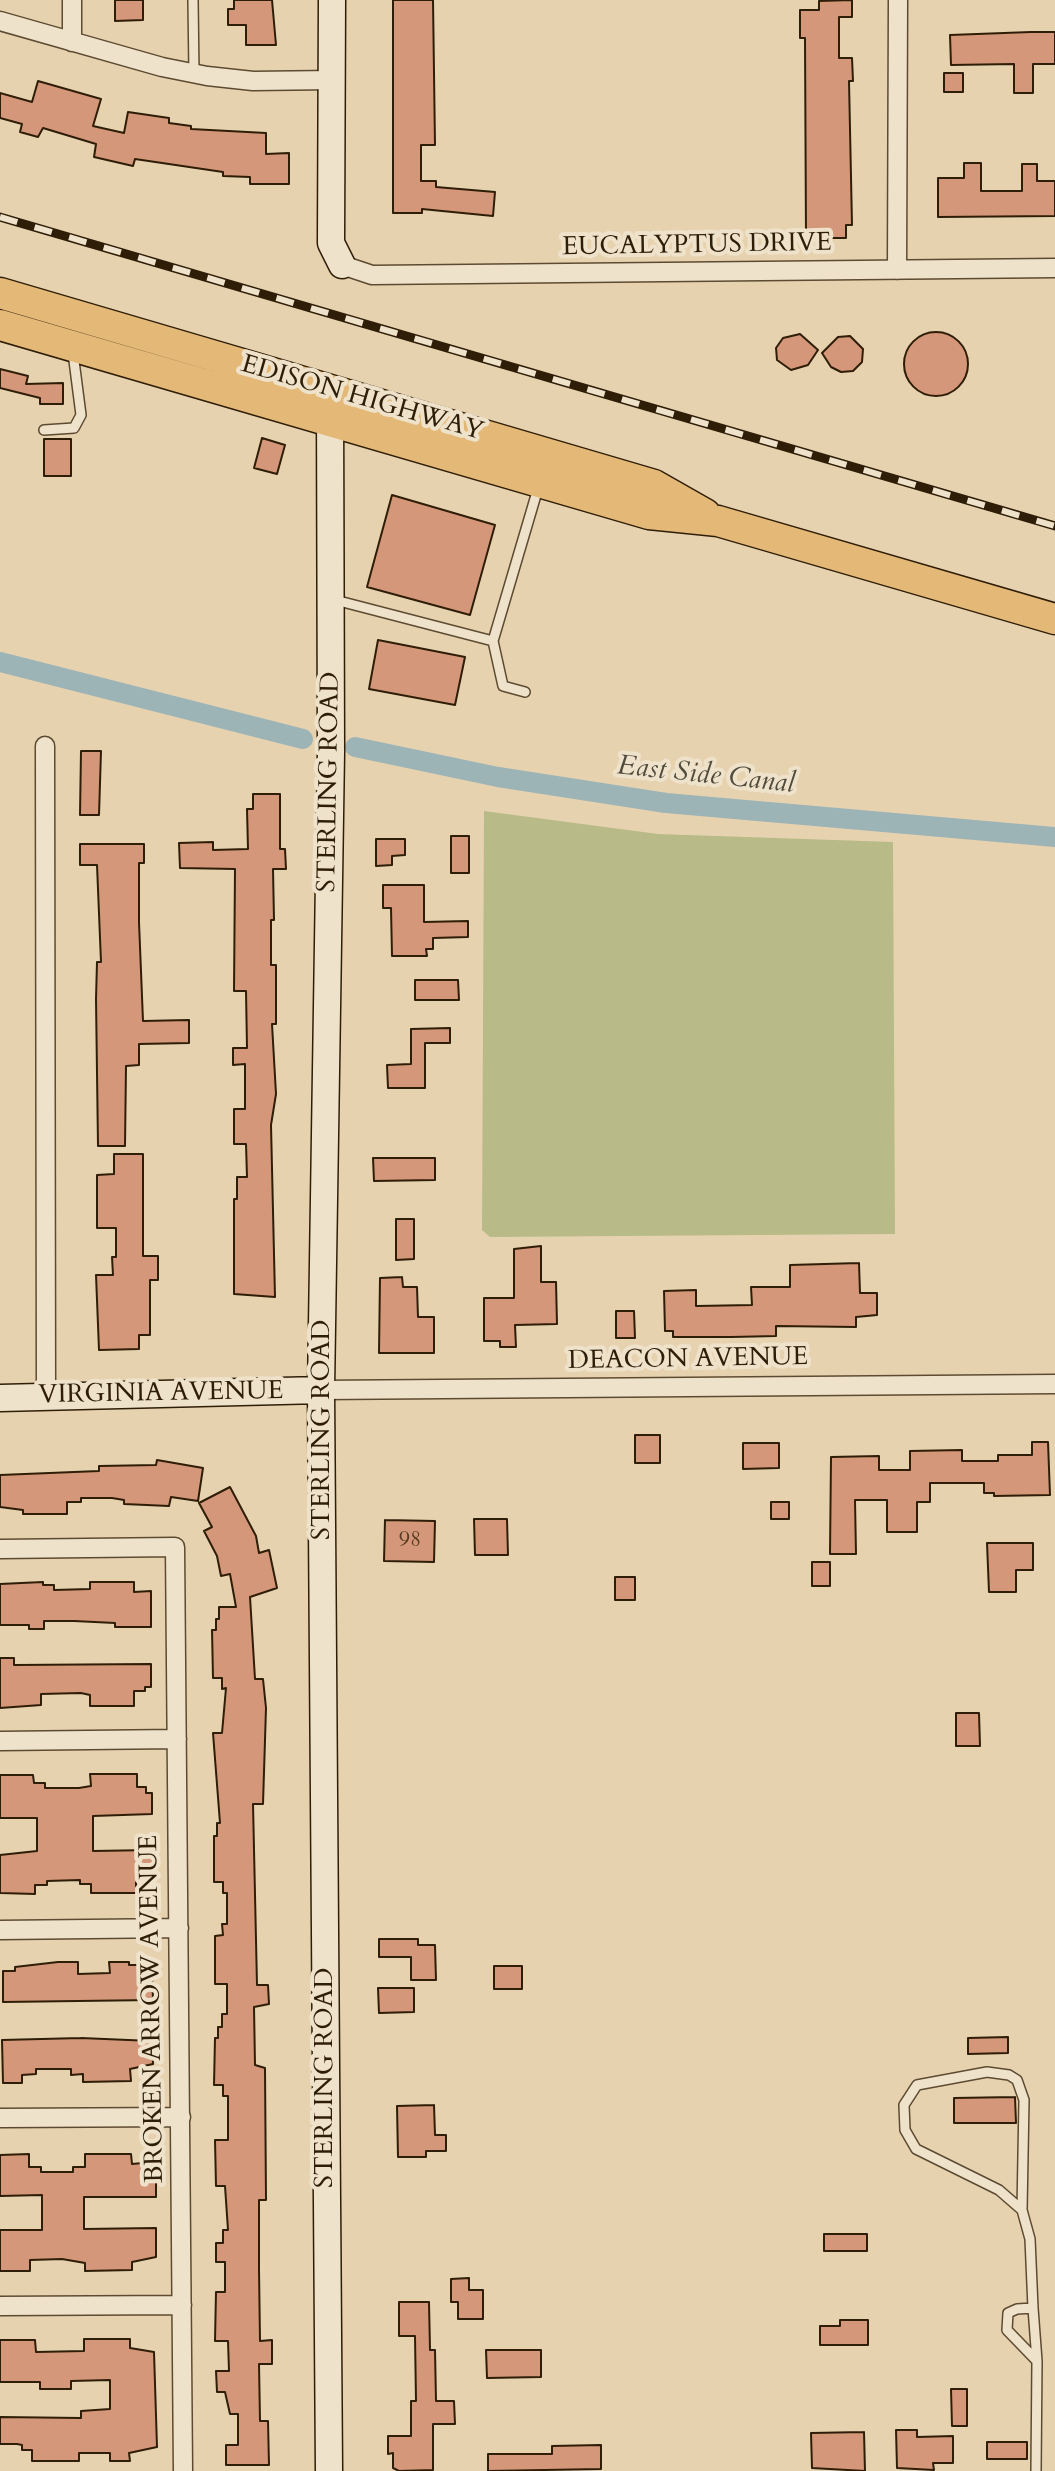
<!DOCTYPE html>
<html>
<head>
<meta charset="utf-8">
<style>
	body { margin:0 }
	canvas { display:block; background:#e7d2af }
</style>
</head>
<body>
<canvas width="1055" height="2471"></canvas>
<script>
const g = document.querySelector('canvas').getContext('2d');
g.lineJoin = 'round';
function fill(path, color) {
  g.fillStyle = color;
  g.fill(path, 'evenodd');
}
function toPath(rows) {
  const path = new Path2D();
  for (const r of rows) {
    if (r.length === 3) {
      path.moveTo(r[0] + r[2], r[1]);
      path.arc(r[0], r[1], r[2], 0, 2 * Math.PI);
      continue;
    }
    path.moveTo(r[0], r[1]);
    for (let i = 2; i < r.length; i += 2) path.lineTo(r[i], r[i + 1]);
  }
  return path;
}
function stroke(path, color, width, dash) {
  g.strokeStyle = color;
  g.lineWidth = width;
  g.lineCap = dash ? 'butt' : 'round';
  g.setLineDash(dash || []);
  g.stroke(path);
}
function write(font, color, halo, rows, align = 'center') {
  g.font = font + ' Cardo,serif';
  g.lineWidth = 8;
  g.setLineDash([]);
  g.textBaseline = 'middle';
  g.strokeStyle = halo;
  g.fillStyle = color;
  for (const [text, x, y, turn = 0] of rows) {
    g.save();
    g.translate(x, y);
    g.rotate((+turn || 0) * Math.PI / 180);
    g.textAlign = isNaN(turn) ? turn : align;
    if (halo) g.strokeText(text, 0, 0);
    g.fillText(text, 0, 0);
    g.restore();
  }
}
fill(toPath([
	[484,811,658,834,893,842,895,1234,490,1237,482,1230]
]), '#b8bb88');
stroke(toPath([
	[0,662,303,739],
	[355,747,498,777,666,803,1055,837]
]), '#9db4b7', 20);
const building = toPath([
	[115,0,143,0,143,20,115,21,115,0],
	[234,0,272,0,276,45,246,45,246,25,228,25,228,9,234,9,234,0],
	[393,0,433,0,435,145,421,145,421,181,436,181,436,187,495,192,493,216,422,209,422,213,393,213,393,0],
	[852,0,852,17,839,17,839,58,852,58,853,81,849,81,852,225,846,225,846,238,806,238,805,38,800,38,800,10,819,10,819,1,852,0],
	[1031,32,1055,32,1055,64,1033,64,1033,93,1014,93,1014,64,951,65,950,35,1031,32],
	[944,73,963,73,963,92,944,92,944,73],
	[38,81,101,99,93,126,124,133,128,112,169,118,169,123,191,126,191,129,266,133,266,154,289,153,289,184,250,184,250,177,223,176,223,172,135,159,133,166,94,157,96,144,43,128,38,137,20,132,22,124,0,118,0,93,32,102,38,81],
	[964,163,981,163,981,191,1022,191,1022,164,1037,164,1037,181,1055,181,1055,216,938,217,938,178,964,178,964,163],
	[936,364,32],
	[800,334,818,350,808,365,791,370,777,360,776,348,783,338,800,334],
	[850,336,863,349,862,362,853,371,841,372,831,367,822,353,838,337,850,336],
	[0,369,28,376,26,384,63,383,63,404,40,404,40,398,0,388,0,369],
	[262,438,285,445,277,474,254,468,262,438],
	[44,439,71,439,71,476,44,476,44,439],
	[392,495,495,525,470,615,367,587,392,495],
	[378,640,465,657,455,705,369,689,378,640],
	[81,751,101,751,99,815,80,815,81,751],
	[253,794,280,794,280,849,285,849,286,869,273,869,274,920,271,920,271,965,276,965,276,1024,272,1024,276,1094,271,1125,275,1297,234,1294,234,1199,237,1199,237,1177,247,1177,246,1144,234,1144,234,1109,245,1109,245,1064,233,1065,233,1048,247,1048,246,991,234,991,235,869,180,868,179,843,213,842,213,850,248,849,247,809,253,809,253,794],
	[451,836,469,836,469,873,451,873,451,836],
	[376,839,405,839,405,855,392,856,392,865,376,866,376,839],
	[80,844,144,844,144,863,139,863,139,922,143,1021,189,1020,189,1043,139,1044,139,1065,126,1066,125,1146,98,1146,96,999,97,962,101,962,97,865,80,865,80,844],
	[383,885,424,885,424,922,468,921,468,937,433,938,433,949,426,949,427,956,392,956,391,908,383,908,383,885],
	[415,980,458,980,459,1000,415,1000,415,980],
	[450,1028,450,1043,425,1043,425,1088,388,1088,387,1065,411,1064,411,1029,450,1028],
	[114,1154,143,1154,143,1256,158,1256,158,1280,150,1280,150,1335,139,1335,139,1349,99,1350,96,1275,113,1275,112,1257,116,1257,116,1228,97,1228,97,1175,114,1174,114,1154],
	[373,1158,435,1158,435,1180,374,1181,373,1158],
	[396,1219,414,1219,414,1259,396,1260,396,1219],
	[541,1246,541,1282,556,1282,557,1324,515,1325,516,1347,500,1347,500,1341,484,1341,484,1298,514,1298,514,1249,541,1246],
	[859,1263,860,1293,877,1293,877,1315,856,1317,856,1327,776,1326,776,1336,731,1337,673,1337,673,1331,665,1331,664,1291,696,1290,696,1306,752,1305,751,1287,790,1287,790,1265,859,1263],
	[402,1277,403,1287,417,1287,418,1317,434,1317,434,1353,379,1353,380,1278,402,1277],
	[616,1311,634,1311,635,1338,616,1338,616,1311],
	[635,1435,660,1435,660,1463,635,1463,635,1435],
	[1032,1442,1048,1442,1050,1495,994,1496,994,1493,984,1493,984,1483,930,1483,930,1502,917,1502,917,1532,887,1532,887,1500,855,1500,856,1554,830,1554,831,1457,879,1456,879,1470,910,1470,910,1451,962,1450,962,1461,998,1461,998,1455,1032,1455,1032,1442],
	[743,1443,779,1443,779,1468,743,1469,743,1443],
	[157,1460,203,1468,198,1501,171,1497,169,1506,124,1504,124,1500,112,1498,81,1498,81,1502,67,1502,67,1514,23,1514,23,1510,0,1507,0,1475,99,1471,99,1466,156,1465,157,1460],
	[230,1487,256,1536,259,1553,269,1550,277,1588,250,1597,255,1679,263,1679,266,1708,263,1804,253,1804,257,1985,268,1985,269,2004,254,2007,255,2065,265,2068,266,2200,259,2200,259,2269,260,2341,272,2340,272,2364,259,2364,260,2421,268,2421,269,2465,226,2465,226,2445,238,2445,238,2414,230,2414,225,2392,217,2392,216,2371,229,2371,228,2341,215,2341,216,2292,225,2292,225,2262,216,2262,216,2243,223,2243,223,2230,228,2230,225,2186,216,2186,215,2140,228,2140,228,2096,223,2096,223,2085,214,2085,215,2038,218,2038,218,2027,222,2027,222,2014,227,2014,227,1984,215,1984,215,1936,223,1935,222,1924,227,1924,227,1893,223,1893,223,1882,214,1882,214,1836,217,1836,217,1823,220,1823,213,1733,222,1733,226,1688,222,1689,222,1678,213,1678,212,1630,216,1630,216,1619,219,1619,219,1607,236,1607,230,1574,221,1576,217,1556,204,1531,212,1527,199,1503,230,1487],
	[771,1502,789,1502,789,1519,771,1519,771,1502],
	[474,1519,507,1519,508,1555,475,1555,474,1519],
	[385,1520,435,1521,434,1562,384,1561,385,1520],
	[987,1543,1033,1543,1033,1570,1016,1570,1016,1592,989,1592,987,1543],
	[812,1562,830,1562,830,1586,812,1586,812,1562],
	[615,1577,635,1577,635,1600,615,1600,615,1577],
	[43,1582,43,1585,54,1585,54,1590,90,1589,90,1582,134,1582,134,1592,151,1591,151,1627,115,1627,115,1623,74,1621,44,1621,44,1629,29,1629,29,1625,0,1625,0,1584,43,1582],
	[0,1658,14,1658,14,1665,151,1664,151,1687,145,1687,145,1691,134,1691,134,1706,90,1706,90,1695,81,1693,41,1694,41,1705,0,1708,0,1658],
	[956,1713,979,1713,980,1746,956,1746,956,1713],
	[90,1774,137,1774,137,1787,146,1787,146,1793,152,1793,152,1814,93,1816,93,1851,152,1850,152,1876,147,1876,147,1881,136,1881,136,1893,91,1893,91,1884,80,1884,80,1880,47,1881,47,1885,35,1885,35,1894,0,1893,0,1855,37,1851,37,1818,0,1818,0,1775,33,1775,34,1783,45,1783,45,1788,79,1788,91,1786,90,1774],
	[379,1939,418,1939,418,1945,435,1945,436,1980,411,1980,411,1957,379,1957,379,1939],
	[58,1962,78,1962,78,1974,110,1973,109,1962,129,1962,129,1965,140,1965,140,1968,152,1968,153,2000,3,2002,3,1971,15,1971,15,1967,58,1962],
	[494,1966,522,1966,522,1989,494,1989,494,1966],
	[378,1988,414,1988,414,2012,379,2013,378,1988],
	[1008,2037,1008,2053,968,2054,968,2038,1008,2037],
	[81,2038,152,2041,153,2064,130,2069,131,2081,83,2082,83,2074,71,2075,71,2069,36,2069,36,2074,22,2075,22,2083,3,2083,2,2040,81,2038],
	[1015,2097,1016,2123,954,2123,954,2098,1015,2097],
	[434,2105,435,2135,446,2135,446,2151,426,2151,426,2157,398,2157,397,2106,434,2105],
	[29,2154,29,2167,41,2167,41,2172,73,2172,73,2167,85,2167,85,2154,131,2154,132,2164,143,2163,143,2169,156,2169,156,2197,84,2197,84,2229,156,2228,156,2257,132,2262,132,2270,85,2271,85,2263,62,2259,30,2260,30,2271,0,2271,0,2230,42,2230,42,2195,0,2196,0,2155,29,2154],
	[824,2234,867,2234,867,2251,824,2251,824,2234],
	[469,2278,469,2290,483,2290,483,2319,458,2319,458,2302,451,2302,451,2279,469,2278],
	[399,2302,429,2302,430,2350,435,2350,436,2401,454,2401,455,2424,433,2424,433,2470,399,2471,393,2468,393,2453,388,2454,388,2436,411,2436,411,2401,416,2401,415,2336,399,2336,399,2302],
	[840,2320,868,2320,868,2345,820,2345,820,2326,840,2326,840,2320],
	[84,2339,130,2339,130,2348,154,2352,157,2447,129,2453,130,2461,110,2461,110,2453,79,2453,79,2461,32,2461,32,2450,22,2450,22,2445,17,2444,0,2444,0,2417,81,2418,81,2411,110,2409,110,2380,71,2381,71,2389,40,2389,40,2382,0,2382,0,2340,35,2340,36,2352,84,2351,84,2339],
	[486,2350,541,2350,541,2377,487,2378,486,2350],
	[951,2389,967,2389,967,2426,952,2426,951,2389],
	[896,2430,917,2430,917,2437,953,2436,953,2463,933,2463,934,2470,897,2468,896,2430],
	[864,2432,865,2471,812,2468,811,2433,864,2432],
	[987,2442,1027,2442,1027,2459,987,2459,987,2442],
	[601,2445,601,2469,488,2471,488,2454,552,2454,552,2446,601,2445]
]);
fill(building, '#d59779');
stroke(building, '#2f1e07', 2);
const lane = toPath([
	[193,0,194,74],
	[44,430,74,428,81,415,73,353],
	[335,600,493,641],
	[525,692,503,686,493,641,539,485],
	[1022,2210,1024,2100,1017,2080,1009,2075,987,2072,917,2085,904,2105,905,2130,916,2149,999,2190,1022,2210,1030,2239,1033,2308],
	[1036,2471,1037,2361,1033,2308,1017,2309,1008,2313,1007,2330,1037,2361]
]);
const street = toPath([
	[72,0,72,42],
	[0,21,162,67,207,76,253,81,333,80],
	[342,265,372,275,1055,268],
	[897,270,898,0],
	[45,746,46,1396],
	[321,1390,1055,1384],
	[0,1549,175,1547,183,2471],
	[0,1741,177,1739],
	[0,1930,179,1928],
	[0,2118,181,2117],
	[0,2306,182,2305]
]);
const secondary = toPath([
	[332,0,331,243,342,265],
	[0,1398,321,1390],
	[329,2471,321,1390,331,752,330,403]
]);
const primary = toPath([
	[0,293,654,485,705,514],
	[0,325,649,514,718,521,1055,619]
]);
stroke(lane, '#5d4b31', 12);
stroke(street, '#5d4b31', 21);
stroke(secondary, '#2f1e07', 29);
stroke(primary, '#2f1e07', 33);
stroke(lane, '#efe2cb', 9);
stroke(street, '#efe2cb', 18);
stroke(secondary, '#efe2cb', 26);
stroke(primary, '#e4b978', 30);
const rail = toPath([
	[0,217,1055,526]
]);
stroke(rail, '#2f1e07', 9);
stroke(rail, '#efe2cb', 6, [18]);
write('22px', '#583c24', null, [
	["98",410,1541]
]);
write('26px', '#2f1e07', '#efe2cb', [
	["EUCALYPTUS DRIVE",697,246,-1],
	["EDISON HIGHWAY",362,399,16],
	["STERLING ROAD",330,782,-89],
	["DEACON AVENUE",688,1360,-1],
	["VIRGINIA AVENUE",161,1394,-1],
	["STERLING ROAD",323,1430,-90],
	["BROKEN ARROW AVENUE",153,2009,-91],
	["STERLING ROAD",326,2078,-90]
]);
write('italic 28px', '#504b3c', '#efe2cb', [
	["East Side Canal",706,776,6]
]);
</script>
</body>
</html>
